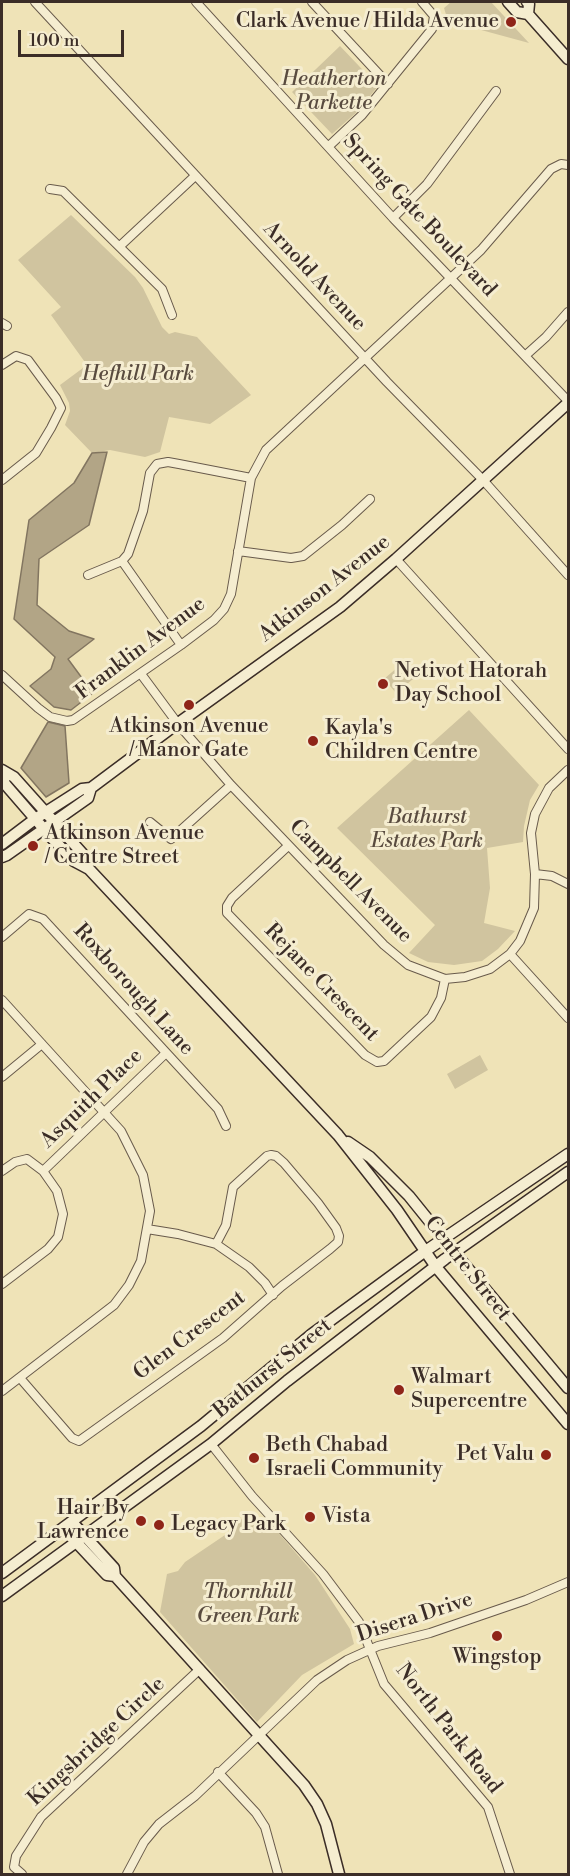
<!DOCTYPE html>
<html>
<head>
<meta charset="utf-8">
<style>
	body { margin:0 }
	#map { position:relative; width:570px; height:1876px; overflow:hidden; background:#efe3b7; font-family:"Libre Bodoni",serif }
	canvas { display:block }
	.frame { position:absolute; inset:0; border:3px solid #3b2d27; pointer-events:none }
	.scale { position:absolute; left:18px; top:30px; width:106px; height:27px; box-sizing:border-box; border:3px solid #3b2d27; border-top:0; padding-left:8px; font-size:18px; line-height:21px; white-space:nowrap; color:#3b2d27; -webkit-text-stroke:4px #f5edd0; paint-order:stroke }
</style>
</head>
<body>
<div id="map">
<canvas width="570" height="1876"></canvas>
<div class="frame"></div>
<div class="scale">100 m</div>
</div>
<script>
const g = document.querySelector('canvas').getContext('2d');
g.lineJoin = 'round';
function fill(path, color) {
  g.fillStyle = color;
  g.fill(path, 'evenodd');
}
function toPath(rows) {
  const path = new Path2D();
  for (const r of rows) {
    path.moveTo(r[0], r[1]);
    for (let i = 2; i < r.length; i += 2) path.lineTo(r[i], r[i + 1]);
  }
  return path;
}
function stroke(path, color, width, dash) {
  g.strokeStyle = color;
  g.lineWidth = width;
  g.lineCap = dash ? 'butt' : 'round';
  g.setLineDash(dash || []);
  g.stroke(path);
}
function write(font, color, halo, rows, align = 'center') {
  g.font = font + ' "Libre Bodoni",serif';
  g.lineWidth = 6;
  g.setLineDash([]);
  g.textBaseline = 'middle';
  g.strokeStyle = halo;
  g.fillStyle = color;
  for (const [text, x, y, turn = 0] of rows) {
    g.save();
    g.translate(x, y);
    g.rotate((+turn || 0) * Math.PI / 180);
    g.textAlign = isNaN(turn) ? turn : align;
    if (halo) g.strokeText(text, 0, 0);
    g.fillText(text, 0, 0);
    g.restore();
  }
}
fill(toPath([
	[451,2,491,2,529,43,448,21,444,8],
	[340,46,378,86,358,111,332,134,292,92],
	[71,215,135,277,143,288,162,327,169,334,175,332,197,337,251,395,210,424,169,417,160,452,145,457,110,450,92,453,65,425,70,411,69,403,60,385,87,365,51,315,61,307,18,260],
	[406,660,418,675,396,693,384,679],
	[469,710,539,785,530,800,524,826,523,842,487,848,490,888,484,923,515,931,498,949,482,961,454,965,428,962,409,953,435,925,337,828],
	[480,1055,488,1070,455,1089,447,1074],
	[243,1518,255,1525,276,1530,315,1575,350,1629,354,1644,302,1675,257,1722,160,1612,167,1574,178,1571,185,1562,225,1535]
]), '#d0c49f');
const water = toPath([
	[107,452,89,525,39,559,37,605,69,631,94,639,68,659,93,693,71,710,54,707,30,686,51,669,55,657,14,619,29,520,74,483,92,453,107,452],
	[48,722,65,726,69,783,46,797,21,768,48,722]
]);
fill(water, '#b2a586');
stroke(water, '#827560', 1.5);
const street = toPath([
	[35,2,387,382,483,480,568,575],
	[196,2,393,218,568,401],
	[312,2,388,84],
	[329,146,362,115,432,29,434,16,422,2],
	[50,189,63,191,162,289,172,315],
	[393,218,427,184,496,91],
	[120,246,195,176],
	[2,323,7,326],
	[526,355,546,337,568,312],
	[2,365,16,356,28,360,56,398,61,408,51,428,36,453,2,480],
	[238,551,291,558,303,556,342,525,370,499],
	[396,559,568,749],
	[122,561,181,645],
	[88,575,122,561,128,554,143,511,150,473,157,464,168,462,179,464,251,478],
	[141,674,178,724,231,785,384,945,408,965,445,979,465,977,490,969,510,954,520,941,534,908,535,874,531,833,535,814,549,788,568,770],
	[2,675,38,708,50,717,67,721,73,720,181,645,214,620,224,609,231,594,251,478,266,450,481,250,551,169,561,164,568,165],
	[150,822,171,839,231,785],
	[288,846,232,898,227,906,227,913,365,1055,377,1062,384,1061,431,1017,441,998,445,979],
	[535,874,552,876,568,884],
	[2,937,29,914,43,919,218,1109,226,1126],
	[510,954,568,1018],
	[2,1000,121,1131,143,1175,150,1211,141,1261,129,1285,114,1305,2,1391],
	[2,1077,42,1044],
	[2,1171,15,1162,27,1159,43,1171,57,1191,63,1214,58,1237,48,1249,2,1284],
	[43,1171,166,1053],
	[147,1229,178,1234,216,1244,249,1267,265,1283,273,1295],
	[20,1378,72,1438,79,1441,223,1338,282,1286,330,1249,338,1242,339,1236,336,1228,318,1203,284,1163,276,1156,271,1155,267,1156,233,1187,226,1225,216,1244],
	[211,1444,252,1496,323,1574,359,1622,384,1684,488,1807,510,1874],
	[218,1772,256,1813,265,1827,278,1874],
	[22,1874,14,1867,16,1856,41,1817,200,1669],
	[127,1874,144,1842,159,1824,195,1796,317,1680,347,1660,378,1646,430,1633,526,1600,568,1582]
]);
const secondary = toPath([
	[508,2,517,12,528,14,568,59],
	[527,2,529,4,528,14],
	[2,770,14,777,82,853,89,869],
	[2,774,5,784,50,836,74,861,89,869,338,1135,397,1210,436,1267,568,1424],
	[2,844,35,819,82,789,91,788],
	[2,857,7,855,88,798,91,788,170,729,340,607,396,559,568,403],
	[348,1142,370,1157,409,1196,455,1253,568,1388],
	[72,1522,114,1568,115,1576,304,1785,317,1804,326,1824,339,1874],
	[63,1528,107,1575,115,1576],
	[2,1573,201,1426,312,1334,424,1252,568,1154],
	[2,1596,211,1444,287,1381,445,1259,568,1172]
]);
stroke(street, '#685a4b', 10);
stroke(secondary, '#3b2d27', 13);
stroke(street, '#f5edd0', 8);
stroke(secondary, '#f5edd0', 10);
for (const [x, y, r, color] of [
	[511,22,6,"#8f2418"],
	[383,684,6,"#8f2418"],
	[189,705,6,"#8f2418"],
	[313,741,6,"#8f2418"],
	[33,846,6,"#8f2418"],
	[399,1390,6,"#8f2418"],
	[546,1455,6,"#8f2418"],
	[254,1458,6,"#8f2418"],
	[310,1517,6,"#8f2418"],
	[141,1521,6,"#8f2418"],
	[159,1525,6,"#8f2418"],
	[497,1636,6,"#8f2418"]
]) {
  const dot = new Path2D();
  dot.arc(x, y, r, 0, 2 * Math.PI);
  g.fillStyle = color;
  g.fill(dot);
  stroke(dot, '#f5edd0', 2);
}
write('21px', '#3b2d27', '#f5edd0', [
	["Clark Avenue / Hilda Avenue",499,22,"right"],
	["Netivot Hatorah",395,672],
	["Day School",395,696],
	["Atkinson Avenue",189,727,"center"],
	["/ Manor Gate",189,751,"center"],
	["Kayla's",325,729],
	["Children Centre",325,753],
	["Atkinson Avenue",45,834],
	["/ Centre Street",45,858],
	["Walmart",411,1378],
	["Supercentre",411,1402],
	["Beth Chabad",266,1446],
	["Israeli Community",266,1470],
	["Pet Valu",534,1455,"right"],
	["Hair By",129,1509,"right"],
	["Lawrence",129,1533,"right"],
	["Vista",322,1517],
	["Legacy Park",171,1525],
	["Wingstop",497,1658,"center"]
], 'left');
write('italic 21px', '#594b3f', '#f5edd0', [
	["Heatherton",334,80],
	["Parkette",334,104],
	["Hefhill Park",138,375],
	["Bathurst",427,818],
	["Estates Park",427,842],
	["Thornhill",248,1593],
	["Green Park",248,1617]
]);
write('21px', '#3b2d27', '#f5edd0', [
	["Spring Gate Boulevard",419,216,47],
	["Arnold Avenue",314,277,47],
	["Atkinson Avenue",325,589,-38],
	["Franklin Avenue",141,649,-37],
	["Campbell Avenue",350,882,45],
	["Rejane Crescent",321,983,46],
	["Roxborough Lane",133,990,48],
	["Asquith Place",92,1099,-44],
	["Centre Street",467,1269,52],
	["Glen Crescent",190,1336,-37],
	["Bathurst Street",273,1369,-39],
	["Disera Drive",415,1618,-18],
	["North Park Road",448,1729,52],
	["Kingsbridge Circle",97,1742,-43]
]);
</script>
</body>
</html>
